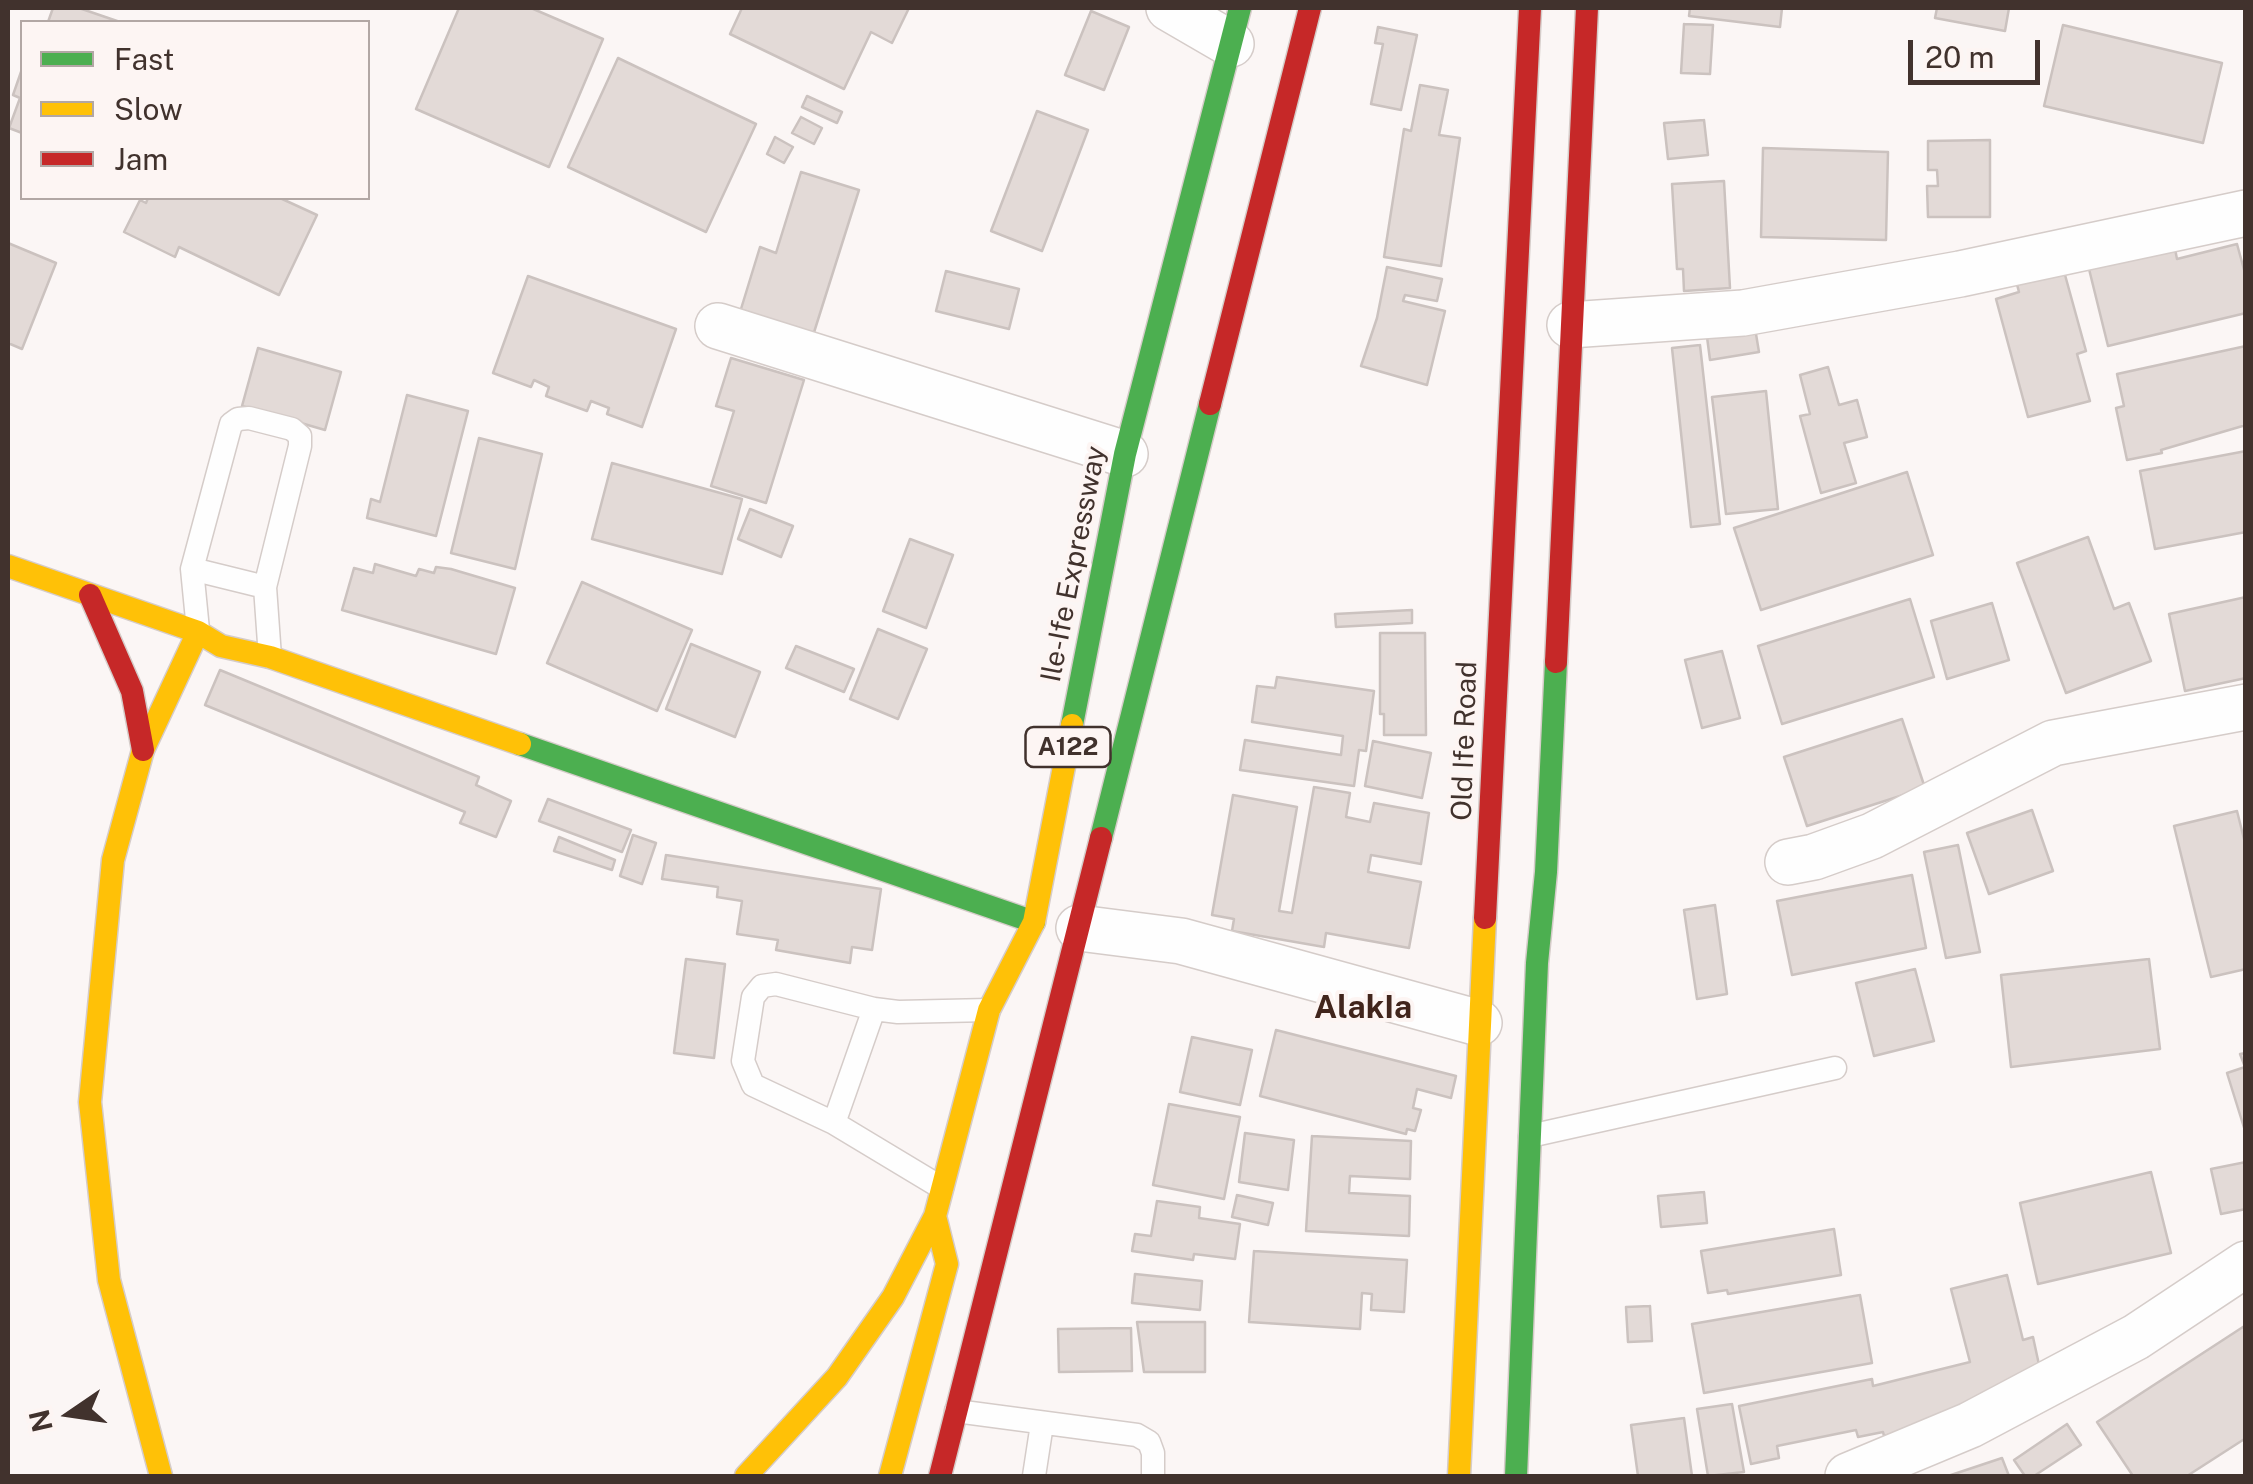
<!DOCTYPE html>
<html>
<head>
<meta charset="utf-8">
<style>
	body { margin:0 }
	#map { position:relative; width:2253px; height:1484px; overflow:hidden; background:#fbf6f5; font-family:"Public Sans",sans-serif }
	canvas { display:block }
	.frame { position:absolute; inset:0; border:10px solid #41322d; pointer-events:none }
	.legend { position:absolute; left:20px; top:20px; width:350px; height:180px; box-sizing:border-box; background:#fdf5f3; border:2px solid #b2a7a4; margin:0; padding:12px 18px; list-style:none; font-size:30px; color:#41322d }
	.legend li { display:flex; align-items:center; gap:20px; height:50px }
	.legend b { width:50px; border:2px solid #b2a7a4 }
	.north { position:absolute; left:20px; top:1364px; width:100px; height:100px; -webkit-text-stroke:8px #fdf5f3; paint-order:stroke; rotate:257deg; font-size:28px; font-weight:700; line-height:40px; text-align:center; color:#41322d }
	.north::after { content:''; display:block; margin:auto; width:35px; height:45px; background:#41322d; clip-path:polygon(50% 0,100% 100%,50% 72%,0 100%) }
	.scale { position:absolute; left:1908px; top:40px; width:132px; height:45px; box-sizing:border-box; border:5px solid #41322d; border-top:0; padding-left:12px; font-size:30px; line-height:35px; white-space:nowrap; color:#41322d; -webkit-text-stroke:8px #fdf5f3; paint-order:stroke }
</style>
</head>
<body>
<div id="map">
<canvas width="2253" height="1484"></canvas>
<div class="frame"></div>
<ul class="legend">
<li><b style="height:12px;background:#4caf50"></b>Fast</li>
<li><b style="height:12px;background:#ffc107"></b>Slow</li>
<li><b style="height:12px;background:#c62828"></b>Jam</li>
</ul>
<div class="north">N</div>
<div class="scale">20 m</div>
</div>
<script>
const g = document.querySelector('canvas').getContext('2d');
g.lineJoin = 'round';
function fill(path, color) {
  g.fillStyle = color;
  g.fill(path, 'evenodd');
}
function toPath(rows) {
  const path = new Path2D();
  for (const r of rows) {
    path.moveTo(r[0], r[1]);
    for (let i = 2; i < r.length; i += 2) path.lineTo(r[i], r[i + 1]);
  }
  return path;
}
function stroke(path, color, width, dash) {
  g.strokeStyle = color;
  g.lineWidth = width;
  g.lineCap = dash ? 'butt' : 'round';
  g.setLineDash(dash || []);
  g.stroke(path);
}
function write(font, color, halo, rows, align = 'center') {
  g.font = font + ' "Public Sans",sans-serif';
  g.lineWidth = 8;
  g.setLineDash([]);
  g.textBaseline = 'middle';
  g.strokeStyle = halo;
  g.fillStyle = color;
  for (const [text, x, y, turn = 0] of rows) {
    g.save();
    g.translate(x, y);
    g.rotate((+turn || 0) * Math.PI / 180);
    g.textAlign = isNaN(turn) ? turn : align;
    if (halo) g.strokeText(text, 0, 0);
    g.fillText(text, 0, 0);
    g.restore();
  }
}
const building = toPath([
	[53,8,79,8,120,22,48,22,53,8],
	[459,8,531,8,603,39,549,167,416,109,459,8],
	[742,8,909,8,892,43,871,32,844,89,730,34,742,8],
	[1690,8,1782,8,1780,27,1689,16,1690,8],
	[1937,8,2009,8,2005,31,1935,18,1937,8],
	[1091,11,1129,27,1104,90,1065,75,1091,11],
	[1684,24,1713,25,1710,74,1681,73,1684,24],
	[2063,25,2222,63,2203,143,2044,106,2063,25],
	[1378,27,1417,35,1401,110,1371,104,1383,44,1375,43,1378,27],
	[618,58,756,124,706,232,568,167,618,58],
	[22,69,22,133,9,128,20,98,13,95,22,69],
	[1420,85,1448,90,1439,135,1460,138,1441,266,1384,257,1404,129,1411,131,1420,85],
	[807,96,842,112,837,123,802,107,807,96],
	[1037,111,1088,130,1042,251,991,231,1037,111],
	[801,117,822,128,814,144,792,133,801,117],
	[1704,120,1708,155,1668,159,1664,123,1704,120],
	[775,137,793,147,784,163,767,154,775,137],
	[1990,140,1990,217,1928,217,1927,186,1938,186,1937,170,1928,170,1928,141,1990,140],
	[1763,148,1888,152,1886,240,1761,237,1763,148],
	[801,172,859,190,810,345,737,322,760,247,776,253,801,172],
	[1724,181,1730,288,1684,291,1683,269,1677,269,1672,184,1724,181],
	[148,198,280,198,317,215,279,295,179,247,175,257,124,232,140,200,146,203,148,198],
	[8,243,56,263,22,349,8,343,8,243],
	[2237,244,2246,277,2246,313,2108,346,2089,269,2175,249,2177,259,2237,244],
	[2062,264,2086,351,2077,354,2090,401,2028,417,1996,299,2019,292,2015,277,2062,264],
	[1387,267,1442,279,1437,301,1405,295,1403,301,1445,311,1427,385,1361,366,1377,318,1387,267],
	[946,271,1019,289,1009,329,936,311,946,271],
	[528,276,676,329,642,427,607,414,609,408,591,401,587,411,546,396,549,387,534,380,531,387,493,373,528,276],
	[1755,328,1759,352,1710,360,1707,337,1755,328],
	[1700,345,1720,524,1691,527,1672,348,1700,345],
	[2246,346,2246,425,2161,450,2162,453,2127,460,2116,408,2124,406,2117,374,2246,346],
	[258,348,341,372,325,430,242,406,258,348],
	[731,358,804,380,766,503,711,486,734,411,716,406,731,358],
	[1828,367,1839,405,1857,400,1867,437,1844,443,1856,483,1821,493,1800,416,1810,414,1800,375,1828,367],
	[1766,391,1778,509,1726,514,1712,397,1766,391],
	[407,395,468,411,436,536,367,518,371,499,380,502,407,395],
	[479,438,542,454,515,569,451,553,479,438],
	[2246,451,2246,532,2155,549,2140,471,2246,451],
	[612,463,742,499,722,574,592,539,612,463],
	[1907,472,1933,555,1761,610,1734,528,1907,472],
	[750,509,793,526,781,557,738,539,750,509],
	[2088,537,2114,609,2129,603,2151,661,2066,693,2017,563,2088,537],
	[910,539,953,555,926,628,883,611,910,539],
	[375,564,416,576,419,569,434,573,436,567,451,569,515,588,496,654,342,610,354,568,373,573,375,564],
	[582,582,692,630,657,711,547,663,582,582],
	[2246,597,2246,678,2185,691,2169,614,2246,597],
	[1910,599,1934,677,1782,724,1758,646,1910,599],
	[1992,603,2009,660,1947,679,1931,621,1992,603],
	[1412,610,1412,623,1336,627,1335,614,1412,610],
	[878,629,927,649,898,719,850,699,878,629],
	[1380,633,1425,633,1426,735,1384,735,1384,714,1380,714,1380,633],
	[691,644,760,672,735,737,666,709,691,644],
	[796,646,854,669,844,692,786,668,796,646],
	[1722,651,1740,718,1702,728,1685,660,1722,651],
	[220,670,479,777,476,785,511,801,496,837,460,823,465,812,205,705,220,670],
	[1277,677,1374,691,1366,751,1359,750,1354,786,1240,770,1245,740,1341,755,1343,736,1252,722,1257,686,1275,688,1277,677],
	[1902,719,1925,788,1807,826,1784,757,1902,719],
	[1373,741,1431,753,1422,798,1365,786,1373,741],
	[1314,787,1350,793,1346,817,1370,822,1374,803,1429,813,1421,864,1371,855,1368,872,1421,882,1409,948,1326,933,1324,947,1232,931,1234,919,1212,915,1233,795,1297,807,1279,911,1292,913,1314,787],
	[548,799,631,830,622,852,539,821,548,799],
	[2032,810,2053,871,1989,894,1967,833,2032,810],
	[2237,811,2246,847,2246,969,2211,977,2174,826,2237,811],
	[633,835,656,843,642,884,620,876,633,835],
	[559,837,615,860,612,870,554,851,559,837],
	[1958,845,1980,952,1946,958,1924,852,1958,845],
	[666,855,881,889,872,950,852,947,850,963,776,950,778,940,737,934,742,901,717,897,718,887,662,879,666,855],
	[1912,875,1926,948,1792,975,1777,901,1912,875],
	[1715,905,1727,994,1697,999,1684,910,1715,905],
	[686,959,725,964,714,1058,674,1053,686,959],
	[2149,959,2160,1049,2011,1067,2001,975,2149,959],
	[1915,969,1934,1041,1874,1056,1856,983,1915,969],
	[1276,1030,1456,1076,1451,1098,1417,1089,1413,1108,1421,1110,1415,1131,1407,1129,1406,1134,1260,1096,1276,1030],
	[1192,1037,1252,1050,1240,1105,1180,1092,1192,1037],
	[2246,1053,2246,1134,2227,1073,2245,1067,2240,1054,2246,1053],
	[1169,1104,1240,1117,1224,1199,1153,1185,1169,1104],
	[1245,1133,1294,1140,1288,1190,1239,1182,1245,1133],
	[1312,1136,1411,1141,1410,1179,1350,1176,1349,1193,1410,1196,1409,1236,1306,1231,1312,1136],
	[2246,1162,2246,1209,2221,1214,2211,1169,2246,1162],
	[2151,1172,2171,1253,2038,1284,2020,1203,2151,1172],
	[1704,1192,1707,1223,1661,1227,1658,1196,1704,1192],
	[1237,1195,1273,1203,1268,1225,1232,1217,1237,1195],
	[1157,1201,1200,1207,1199,1218,1240,1224,1235,1259,1194,1254,1193,1260,1132,1251,1135,1234,1151,1236,1157,1201],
	[1834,1229,1841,1275,1728,1294,1727,1290,1708,1293,1701,1251,1834,1229],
	[1254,1251,1407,1260,1404,1312,1371,1310,1372,1294,1362,1293,1360,1329,1249,1322,1254,1251],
	[1135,1274,1202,1281,1200,1310,1132,1303,1135,1274],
	[2007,1275,2023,1340,2033,1337,2041,1374,1931,1424,1884,1436,1883,1432,1858,1437,1856,1430,1777,1446,1779,1458,1751,1464,1739,1406,1872,1379,1873,1386,1970,1362,1951,1289,2007,1275],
	[1860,1295,1872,1363,1704,1393,1692,1324,1860,1295],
	[1650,1306,1652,1341,1628,1342,1626,1307,1650,1306],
	[1137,1322,1205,1322,1205,1372,1144,1372,1137,1322],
	[2246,1325,2246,1438,2187,1476,2133,1476,2097,1422,2246,1325],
	[1131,1328,1132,1371,1059,1372,1058,1329,1131,1328],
	[1732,1404,1744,1472,1708,1476,1697,1409,1732,1404],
	[1684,1418,1692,1476,1638,1476,1631,1425,1684,1418],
	[2067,1424,2081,1445,2034,1476,2025,1476,2014,1460,2067,1424],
	[2002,1458,2009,1476,1948,1476,2002,1458]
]);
fill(building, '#e3dad7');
stroke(building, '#cbc2bf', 2.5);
const lane = toPath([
	[192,569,265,587],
	[198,630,192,569,231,424,238,419,249,418,292,429,300,436,300,446,265,587,270,657],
	[834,1123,874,1009],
	[1530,1136,1835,1068],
	[942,1188,834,1123,753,1085,743,1061,753,997,762,986,776,984,874,1009,898,1012,989,1010],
	[956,1411,1137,1435,1149,1442,1153,1453,1153,1476],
	[1034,1476,1042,1424]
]);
const street = toPath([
	[1169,8,1231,44],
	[1570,325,1743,313,1960,274,2246,213],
	[718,326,1125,454],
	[1788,862,1814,857,1872,836,2053,743,2246,707],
	[1079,928,1181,941,1479,1023],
	[1848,1476,1970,1425,2136,1337,2246,1264]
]);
const fast = toPath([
	[1072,725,1125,454,1240,8],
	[520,744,1034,922],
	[1101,838,1210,404],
	[1516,1476,1537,963,1546,872,1556,662]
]);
const slow = toPath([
	[8,566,198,632,221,646,270,657,520,744],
	[161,1476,109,1280,90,1102,113,860,143,750,198,632],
	[746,1476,837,1377,893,1297,935,1216],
	[890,1476,947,1264,935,1216,989,1010,1034,922,1072,725],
	[1459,1476,1485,918]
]);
const jam = toPath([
	[1210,404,1310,8],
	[90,595,132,691,143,750],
	[1556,662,1587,8],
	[1485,918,1530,8],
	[940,1476,1101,838]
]);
stroke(lane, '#d5ccc9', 25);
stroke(street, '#d5ccc9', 48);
stroke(fast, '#d5ccc9', 25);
stroke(slow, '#d5ccc9', 25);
stroke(jam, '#d5ccc9', 25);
stroke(lane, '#fefefe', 22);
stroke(street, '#fefefe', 45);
stroke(fast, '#4caf50', 22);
stroke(slow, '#ffc107', 22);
stroke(jam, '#c62828', 22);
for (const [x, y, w] of [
	[1068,747,85]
]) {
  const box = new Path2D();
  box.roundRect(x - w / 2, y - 20, w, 40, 8);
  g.fillStyle = '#fdf5f3';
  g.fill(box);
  stroke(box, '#41322d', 2.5);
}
write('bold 25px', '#41322d', null, [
	["A122",1068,747]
]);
write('28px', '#41322d', '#fdf5f3', [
	["Ile-Ife Expressway",1074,564,-79],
	["Old Ife Road",1465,741,-88]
]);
write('bold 32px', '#41251c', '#fdf5f3', [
	["AlakIa",1363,1008]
]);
</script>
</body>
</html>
